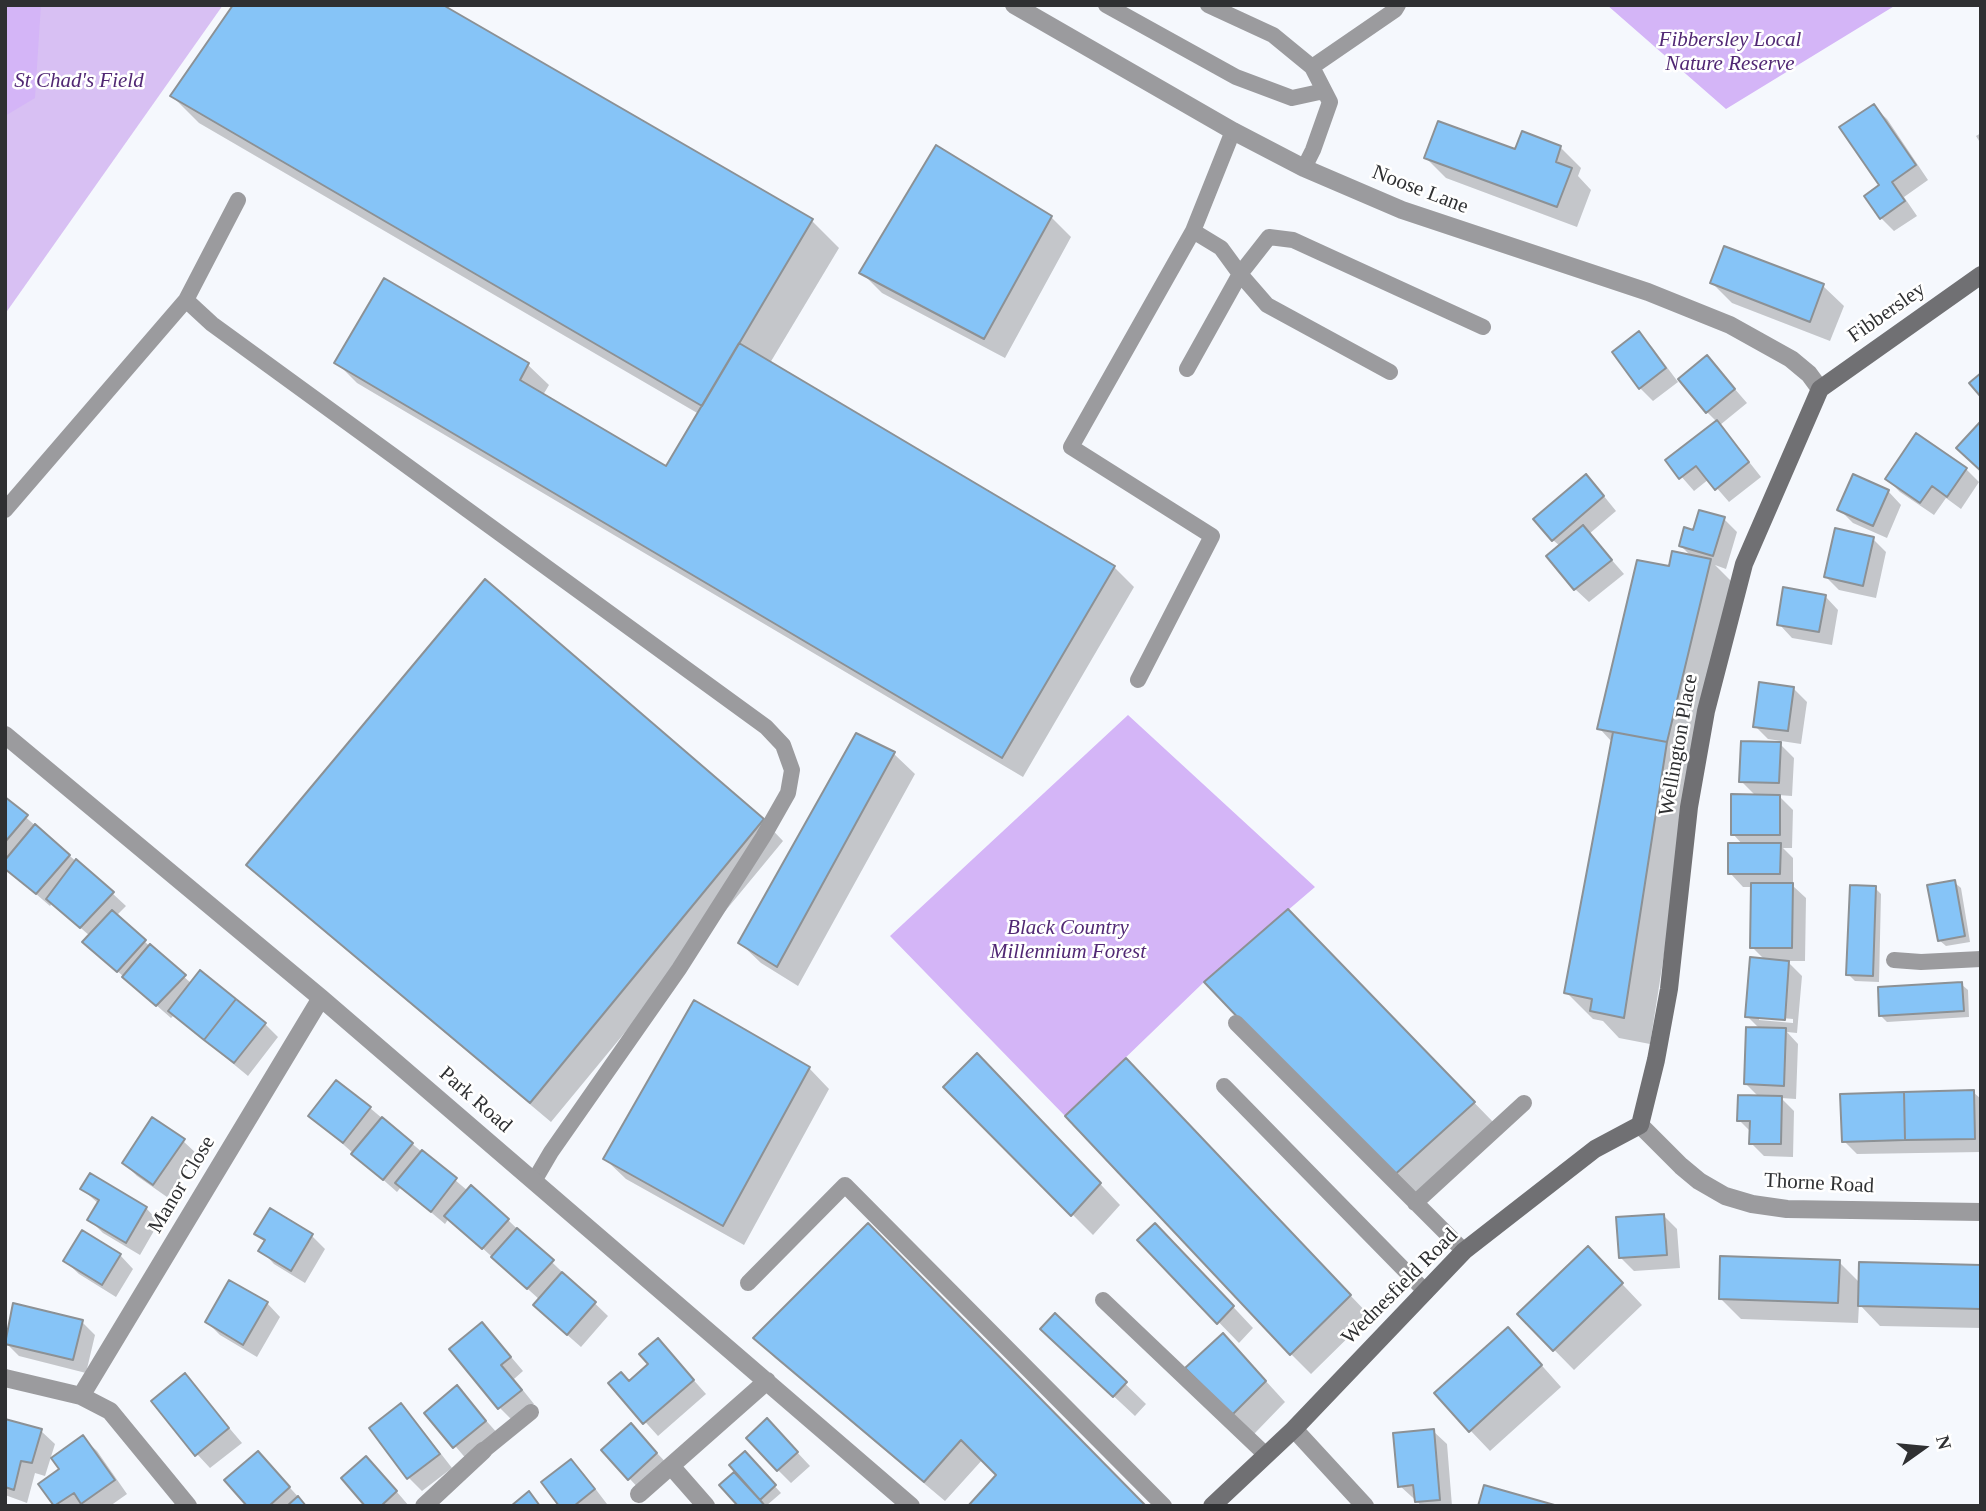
<!DOCTYPE html>
<html>
<head>
<meta charset="utf-8">
<style>
	body { margin:0 }
	#map { position:relative; width:1986px; height:1511px; overflow:hidden; background:#f5f8fd; font-family:Georgia,serif }
	canvas { display:block }
	.frame { position:absolute; inset:0; border:7px solid #2f3032; pointer-events:none }
	.north { position:absolute; left:1888px; top:1413px; width:70px; height:70px; -webkit-text-stroke:5px #fff; paint-order:stroke; rotate:75deg; font-size:19px; font-weight:700; line-height:28px; text-align:center; color:#2f3032 }
	.north::after { content:''; display:block; margin:auto; width:24px; height:32px; background:#2f3032; clip-path:polygon(50% 0,100% 100%,50% 72%,0 100%) }
</style>
</head>
<body>
<div id="map">
<canvas width="1986" height="1511"></canvas>
<div class="frame"></div>
<div class="north">N</div>
</div>
<script>
const g = document.querySelector('canvas').getContext('2d');
g.lineJoin = 'round';
function fill(path, color) {
  g.fillStyle = color;
  g.fill(path, 'evenodd');
}
function toPath(rows) {
  const path = new Path2D();
  for (const r of rows) {
    path.moveTo(r[0], r[1]);
    for (let i = 2; i < r.length; i += 2) path.lineTo(r[i], r[i + 1]);
  }
  return path;
}
function stroke(path, color, width, dash) {
  g.strokeStyle = color;
  g.lineWidth = width;
  g.lineCap = dash ? 'butt' : 'round';
  g.setLineDash(dash || []);
  g.stroke(path);
}
function write(font, color, halo, rows, align = 'center') {
  g.font = font + ' Georgia,serif';
  g.lineWidth = 5;
  g.setLineDash([]);
  g.textBaseline = 'middle';
  g.strokeStyle = halo;
  g.fillStyle = color;
  for (const [text, x, y, turn = 0] of rows) {
    g.save();
    g.translate(x, y);
    g.rotate((+turn || 0) * Math.PI / 180);
    g.textAlign = isNaN(turn) ? turn : align;
    if (halo) g.strokeText(text, 0, 0);
    g.fillText(text, 0, 0);
    g.restore();
  }
}
fill(toPath([
	[5,5,223,5,5,314]
]), '#d8c0f3');
fill(toPath([
	[12,5,41,5,35,98,5,116,5,8],
	[1607,5,1896,5,1726,109],
	[1128,715,1315,887,1204,982,1065,1116,890,936]
]), '#d4b5f7');
fill(toPath([
	[440,5,812,221,839,248,770,363,1114,567,1134,587,1023,777,357,383,336,362,385,280,528,365,549,385,543,395,667,469,699,414,199,123,172,96],
	[1873,106,1887,119,1928,180,1904,197,1917,216,1894,231,1881,218,1882,186],
	[1981,133,1981,144,1976,136],
	[1560,147,1581,168,1578,176,1591,190,1577,227,1446,178,1426,158],
	[1051,217,1071,237,1005,358,882,293,862,273],
	[1712,283,1823,286,1844,306,1830,341,1732,303],
	[1639,334,1652,347,1678,382,1653,401,1640,388],
	[1707,357,1747,403,1720,425,1761,477,1729,502,1709,479,1694,491,1667,460,1717,422,1707,412],
	[1966,469,1979,482,1961,509,1946,498,1934,515,1900,492,1887,479],
	[1599,490,1616,511,1589,534,1624,574,1589,602,1575,589,1560,546,1553,540],
	[1888,491,1901,505,1887,538,1853,523,1839,509],
	[1724,519,1737,532,1726,569,1715,565,1737,587,1693,770,1650,1044,1619,1038,1603,1021,1593,1019,1566,992,1613,743,1599,728,1692,557,1681,546,1694,532],
	[1873,539,1886,552,1876,598,1839,590,1825,576],
	[1825,596,1838,610,1832,645,1792,638,1779,624],
	[1793,688,1807,702,1801,744,1768,739,1755,726],
	[857,735,894,754,915,774,798,986,761,963,740,943],
	[1780,744,1794,758,1792,796,1778,795,1793,810,1792,848,1783,848,1793,858,1793,886,1806,898,1805,961,1787,961,1802,976,1797,1033,1787,1032,1798,1044,1796,1099,1781,1098,1794,1111,1793,1157,1764,1156,1751,1143,1751,1132,1739,1120,1759,1097,1746,1084,1760,1029,1747,1016,1765,960,1752,947,1753,887,1743,887,1730,873,1743,845,1733,834,1756,796,1741,781],
	[1759,1016,1793,1019,1793,1023,1759,1020],
	[5,799,112,893,126,906,116,916,192,984,265,1024,278,1037,248,1076,174,1015,171,1018,84,942,90,936,52,903,50,906,7,869,5,871],
	[763,820,783,841,551,1122,269,885,248,864],
	[1954,882,1961,888,1970,942,1946,946,1939,940],
	[1875,888,1881,894,1879,982,1855,981,1848,974],
	[1308,932,1494,1123,1412,1197,1206,982],
	[1961,984,1968,990,1969,1017,1887,1022,1881,1016],
	[809,1068,829,1089,744,1245,626,1179,605,1159],
	[998,1075,1120,1205,1093,1235,945,1087],
	[1146,1081,1370,1316,1311,1374,1291,1354],
	[1973,1092,1981,1099,1981,1152,1857,1154,1844,1141],
	[370,1108,468,1191,508,1220,608,1316,581,1347,548,1318,540,1300,449,1218,445,1224,401,1187,397,1192,310,1115],
	[183,1141,197,1154,167,1197,137,1176,124,1163],
	[82,1189,146,1208,159,1222,140,1255,103,1233,90,1220,99,1204],
	[1664,1216,1677,1229,1680,1268,1634,1271,1620,1257],
	[868,1226,983,1459,945,1501,775,1358,755,1338],
	[257,1233,312,1236,325,1249,305,1283,274,1264,261,1250,265,1242],
	[1139,1240,1176,1246,1253,1328,1239,1343],
	[1588,1248,1642,1305,1574,1370,1519,1314],
	[120,1255,133,1269,116,1297,79,1274,65,1261],
	[1839,1262,1860,1283,1981,1267,1981,1328,1880,1326,1859,1304,1858,1323,1741,1319,1721,1299],
	[267,1303,280,1317,257,1357,220,1335,207,1322],
	[1055,1316,1146,1404,1135,1416,1063,1349],
	[82,1322,95,1335,86,1373,19,1356,6,1343],
	[495,1338,523,1371,514,1379,534,1404,513,1421,500,1408],
	[658,1340,706,1394,658,1436,610,1383,629,1383,651,1364],
	[1528,1350,1561,1387,1490,1451,1470,1430],
	[1243,1356,1285,1402,1254,1434,1188,1368],
	[185,1376,242,1443,210,1468,197,1454],
	[457,1388,499,1435,468,1461,427,1413],
	[401,1406,414,1419,452,1468,422,1491,409,1478],
	[5,1421,41,1431,55,1444,45,1476,35,1473,27,1503,5,1495],
	[1433,1431,1447,1444,1452,1506,1422,1506,1400,1486],
	[780,1434,810,1466,791,1483,778,1470],
	[83,1438,97,1451,127,1494,110,1506,56,1506,40,1484,61,1469],
	[644,1439,670,1467,642,1492,629,1478],
	[751,1460,781,1493,766,1506,740,1506,722,1485],
	[571,1461,584,1474,607,1504,604,1506,561,1506],
	[271,1467,302,1501,305,1506,249,1506],
	[379,1471,409,1506,368,1506]
]), '#0003');
const building = toPath([
	[233,5,443,5,813,219,702,406,170,96,233,5],
	[1874,104,1916,165,1892,182,1905,201,1880,219,1864,196,1879,185,1839,127,1874,104],
	[1438,121,1515,149,1522,131,1561,146,1556,162,1572,168,1557,207,1424,158,1438,121],
	[936,145,1052,216,984,339,859,273,936,145],
	[1724,246,1824,284,1810,322,1710,283,1724,246],
	[384,278,529,363,520,380,666,466,739,343,1115,566,1002,758,334,363,384,278],
	[1639,331,1666,368,1639,389,1612,352,1639,331],
	[1707,355,1735,389,1706,413,1678,379,1707,355],
	[1981,373,1981,397,1969,383,1981,373],
	[1717,420,1749,462,1715,490,1696,466,1679,479,1665,460,1717,420],
	[1981,421,1981,471,1956,448,1981,421],
	[1916,433,1967,468,1947,497,1932,486,1920,503,1885,479,1916,433],
	[1586,474,1604,496,1552,541,1533,519,1586,474],
	[1853,474,1889,490,1873,526,1837,510,1853,474],
	[1699,510,1725,517,1713,556,1679,546,1684,527,1693,530,1699,510],
	[1583,525,1612,560,1574,590,1546,556,1583,525],
	[1835,528,1874,537,1863,586,1824,577,1835,528],
	[1672,551,1711,559,1667,742,1597,729,1637,560,1669,566,1672,551],
	[485,579,764,819,530,1103,246,865,485,579],
	[1783,587,1826,595,1819,632,1777,625,1783,587],
	[1759,682,1794,687,1788,731,1753,727,1759,682],
	[1613,732,1667,742,1624,1018,1590,1011,1592,999,1564,993,1613,732],
	[856,733,895,752,777,967,738,943,856,733],
	[1741,741,1781,742,1779,783,1739,782,1741,741],
	[1731,794,1780,795,1780,835,1731,835,1731,794],
	[5,797,28,815,5,842,5,797],
	[35,824,70,855,36,894,5,869,5,860,35,824],
	[1728,843,1781,843,1780,874,1728,874,1728,843],
	[76,859,114,892,80,928,46,899,76,859],
	[1955,880,1965,936,1938,941,1927,885,1955,880],
	[1751,883,1793,883,1792,948,1750,948,1751,883],
	[1850,885,1876,886,1873,976,1846,975,1850,885],
	[1288,909,1475,1102,1391,1178,1204,982,1288,909],
	[112,910,146,940,117,972,82,942,112,910],
	[150,944,186,975,156,1006,122,977,150,944],
	[1750,957,1789,961,1785,1020,1745,1017,1750,957],
	[200,970,236,999,204,1040,168,1011,200,970],
	[1962,982,1964,1011,1879,1016,1878,987,1962,982],
	[236,999,266,1023,234,1063,204,1040,236,999],
	[694,1000,810,1067,723,1226,603,1159,694,1000],
	[1746,1027,1786,1028,1784,1086,1744,1084,1746,1027],
	[977,1053,1101,1183,1071,1216,943,1087,977,1053],
	[1126,1058,1351,1295,1290,1355,1065,1116,1126,1058],
	[336,1080,371,1107,343,1143,308,1116,336,1080],
	[1974,1090,1975,1139,1905,1140,1904,1092,1974,1090],
	[1904,1092,1905,1140,1842,1142,1840,1094,1904,1092],
	[1738,1095,1782,1096,1781,1144,1749,1144,1750,1121,1737,1121,1738,1095],
	[152,1117,185,1139,153,1185,122,1163,152,1117],
	[382,1117,413,1143,383,1180,351,1154,382,1117],
	[422,1150,457,1178,431,1212,395,1183,422,1150],
	[90,1173,147,1207,126,1243,87,1220,99,1200,80,1189,90,1173],
	[471,1185,509,1219,482,1249,444,1216,471,1185],
	[270,1208,313,1234,291,1271,258,1251,265,1240,254,1234,270,1208],
	[1664,1214,1667,1255,1619,1258,1616,1217,1664,1214],
	[868,1223,1145,1505,1144,1506,968,1506,996,1475,961,1440,924,1482,753,1338,868,1223],
	[1155,1223,1234,1306,1217,1324,1137,1240,1155,1223],
	[517,1228,554,1260,527,1289,491,1257,517,1228],
	[82,1230,121,1254,102,1285,63,1261,82,1230],
	[1588,1246,1623,1283,1553,1351,1517,1314,1588,1246],
	[1720,1256,1840,1260,1838,1303,1719,1299,1720,1256],
	[1859,1262,1981,1265,1981,1309,1858,1306,1859,1262],
	[562,1272,596,1302,567,1335,533,1305,562,1272],
	[229,1280,268,1302,243,1345,205,1322,229,1280],
	[13,1303,83,1320,73,1360,5,1344,13,1303],
	[1055,1313,1127,1382,1113,1397,1040,1329,1055,1313],
	[482,1322,511,1357,501,1365,522,1390,498,1409,449,1349,482,1322],
	[1508,1327,1542,1365,1469,1432,1434,1393,1508,1327],
	[1223,1333,1266,1381,1232,1415,1185,1368,1223,1333],
	[658,1338,694,1380,643,1424,608,1383,621,1372,629,1381,648,1364,639,1354,658,1338],
	[185,1373,229,1428,195,1456,151,1401,185,1373],
	[457,1385,486,1421,453,1448,424,1413,457,1385],
	[401,1403,440,1454,407,1479,369,1428,401,1403],
	[767,1418,798,1452,777,1471,746,1438,767,1418],
	[5,1419,42,1429,32,1463,21,1461,14,1490,5,1487,5,1419],
	[631,1423,657,1453,628,1480,601,1450,631,1423],
	[1434,1429,1440,1500,1415,1502,1413,1485,1398,1487,1393,1433,1434,1429],
	[83,1435,115,1480,81,1504,74,1493,54,1506,38,1484,59,1469,51,1458,83,1435],
	[258,1451,290,1487,269,1506,247,1506,224,1480,258,1451],
	[745,1451,776,1485,760,1500,729,1465,745,1451],
	[366,1456,397,1491,381,1506,365,1506,341,1478,366,1456],
	[571,1459,595,1489,574,1506,559,1506,541,1482,571,1459],
	[734,1472,760,1500,765,1506,738,1506,719,1485,734,1472],
	[1484,1485,1558,1506,1478,1506,1484,1485],
	[529,1491,540,1506,511,1506,529,1491],
	[298,1496,306,1506,287,1506,298,1496]
]);
fill(building, '#86c4f7');
stroke(building, '#8c9195', 2);
stroke(toPath([
	[1106,5,1236,77,1292,98,1324,91],
	[1208,5,1273,35,1312,67,1330,102,1313,150,1304,168],
	[1312,67,1395,10,1398,5],
	[238,200,186,300,212,324,766,727,783,745,792,770,788,793,763,837,679,969,551,1152,534,1181],
	[1193,231,1221,248,1240,274,1267,305,1390,372],
	[1187,369,1240,274,1269,237,1293,240,1483,327],
	[5,510,186,300],
	[1138,680,1212,536,1071,447,1193,231,1233,131],
	[1894,960,1921,962,1981,959],
	[1236,1023,1464,1251],
	[1224,1086,1426,1292],
	[1415,1203,1524,1103],
	[748,1283,845,1185,1164,1506],
	[1103,1300,1266,1455],
	[483,1451,531,1412]
]), '#9b9b9e', 16);
stroke(toPath([
	[5,735,321,998,911,1506],
	[5,1378,81,1396,110,1411,188,1506],
	[81,1396,321,998],
	[1294,1429,1365,1506],
	[671,1466,706,1506],
	[639,1494,767,1381],
	[424,1506,483,1451]
]), '#9b9b9e', 18);
stroke(toPath([
	[1014,5,1233,131,1304,168,1402,210,1648,292,1730,325,1791,359,1809,374,1820,389],
	[1640,1125,1681,1166,1699,1181,1725,1196,1752,1204,1787,1209,1981,1212]
]), '#9b9b9e', 18);
stroke(toPath([
	[1212,1506,1294,1429,1464,1251,1595,1149,1640,1125,1656,1060,1669,989,1689,807,1706,711,1744,564,1820,389,1981,275]
]), '#707073', 18);
write('italic 21px', '#512874', '#fff', [
	["Fibbersley Local",1730,40],
	["Nature Reserve",1730,64],
	["St Chad's Field",79,81],
	["Black Country",1068,928],
	["Millennium Forest",1068,952]
]);
write('21px', '#2f3032', '#fff', [
	["Noose Lane",1420,190,21],
	["Fibbersley",1887,313,-35],
	["Wellington Place",1679,745,-80],
	["Park Road",475,1100,41],
	["Thorne Road",1819,1184,3],
	["Manor Close",182,1185,-59],
	["Wednesfield Road",1400,1287,-45]
]);
</script>
</body>
</html>
